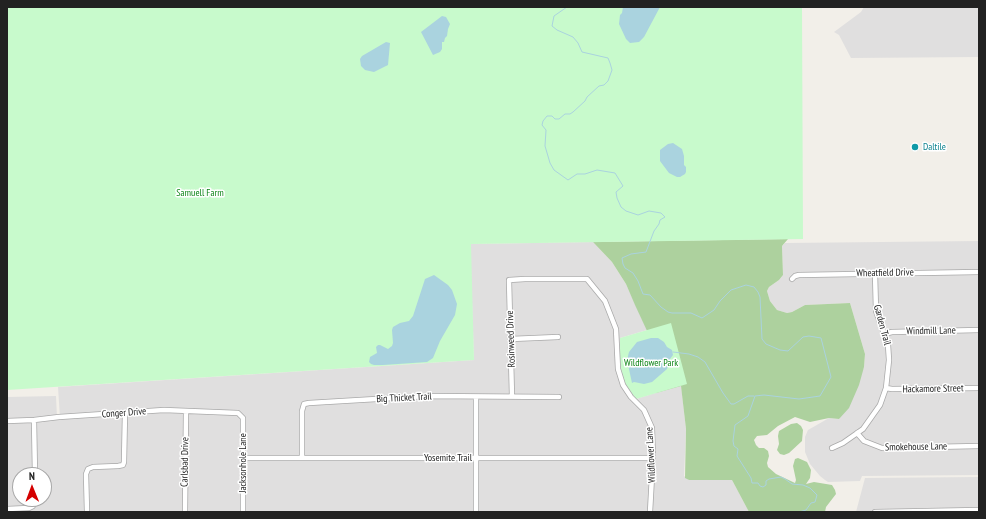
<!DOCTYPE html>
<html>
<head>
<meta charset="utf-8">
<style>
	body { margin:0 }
	#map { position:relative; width:986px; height:519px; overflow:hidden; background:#f2efe9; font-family:"PT Sans Narrow",sans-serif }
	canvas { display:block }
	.frame { position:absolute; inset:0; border:8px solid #222; pointer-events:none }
	.north { position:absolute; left:12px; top:467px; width:40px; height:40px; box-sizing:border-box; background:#fff; border:1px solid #a7a7a7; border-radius:50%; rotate:359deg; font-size:11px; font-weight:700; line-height:16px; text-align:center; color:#222 }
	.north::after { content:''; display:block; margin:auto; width:14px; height:18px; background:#d40000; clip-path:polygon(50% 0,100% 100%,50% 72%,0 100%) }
</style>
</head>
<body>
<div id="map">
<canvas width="986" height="519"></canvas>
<div class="frame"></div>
<div class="north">N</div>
</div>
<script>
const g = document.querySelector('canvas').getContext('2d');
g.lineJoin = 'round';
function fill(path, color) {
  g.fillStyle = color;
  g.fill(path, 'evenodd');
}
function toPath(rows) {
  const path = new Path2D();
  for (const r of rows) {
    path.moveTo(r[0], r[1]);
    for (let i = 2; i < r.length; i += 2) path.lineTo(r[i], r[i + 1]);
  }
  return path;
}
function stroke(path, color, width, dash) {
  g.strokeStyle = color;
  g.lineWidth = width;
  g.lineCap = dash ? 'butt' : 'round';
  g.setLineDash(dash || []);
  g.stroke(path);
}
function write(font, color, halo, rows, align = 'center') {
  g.font = font + ' "PT Sans Narrow",sans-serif';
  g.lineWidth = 3;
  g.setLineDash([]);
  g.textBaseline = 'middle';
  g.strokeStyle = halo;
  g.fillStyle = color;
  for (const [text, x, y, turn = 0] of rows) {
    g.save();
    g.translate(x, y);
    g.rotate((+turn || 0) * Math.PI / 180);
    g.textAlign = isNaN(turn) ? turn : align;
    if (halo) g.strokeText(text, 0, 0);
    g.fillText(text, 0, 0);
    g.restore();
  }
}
fill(toPath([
	[864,7,979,7,979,57,851,58,839,35,834,32,861,12],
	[979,241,979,475,862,476,860,481,828,482,825,480,820,476,810,464,805,452,805,437,808,430,829,418,839,419,864,367,865,354,850,303,805,305,792,312,787,313,777,310,770,301,767,291,769,287,779,280,783,275,782,246,785,243],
	[593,242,612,262,626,284,647,330,620,338,621,369,626,385,636,399,681,385,686,429,684,476,689,480,732,480,749,512,7,512,7,397,56,396,57,418,60,418,58,387,474,360,470,244],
	[20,475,44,475,44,499,20,499],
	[979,477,979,512,856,512,865,478]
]), '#e0dfdf');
fill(toPath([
	[788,239,782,246,783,275,779,280,769,287,767,291,770,301,777,310,787,313,792,312,805,305,850,303,865,354,864,367,859,385,849,408,839,419,829,418,810,422,795,417,778,426,767,435,757,436,754,440,756,445,759,448,764,448,768,451,769,456,767,463,768,467,776,474,795,483,796,480,793,466,795,459,798,458,807,462,811,470,810,478,806,484,814,482,832,485,835,490,836,494,826,507,825,512,749,512,732,480,689,480,685,478,686,429,681,386,656,393,648,333,635,305,626,284,612,262,593,242],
	[797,423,801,426,803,430,802,441,789,453,784,455,780,454,777,450,779,444,778,436,779,431,791,424]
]), '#add19e');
fill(toPath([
	[7,7,802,7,803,239,471,244,474,360,7,390],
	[671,323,687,384,636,399,626,385,622,375,620,362,620,338]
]), '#c8facc');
fill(toPath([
	[623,7,660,7,644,37,639,42,630,43,626,39,619,24,620,15,622,13],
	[442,16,446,17,450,24,448,29,447,36,445,38,444,42,442,42,442,49,440,52,433,55,421,32],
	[386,42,390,43,388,65,374,72,365,70,361,66,360,59,362,56],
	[673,143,682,149,684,156,684,165,686,167,686,172,685,174,680,177,677,177,669,173,660,161,660,150,668,144],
	[434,275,448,285,452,290,457,304,455,315,440,341,433,358,427,362,383,365,374,365,371,364,369,362,370,357,377,353,376,347,378,345,380,345,388,349,392,346,393,343,392,330,393,327,400,323,409,321,413,316,425,279],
	[651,338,658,338,664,342,667,347,672,350,673,355,670,359,667,369,652,382,644,384,634,382,632,383,627,360,629,352,637,342]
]), '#aad3df');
stroke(toPath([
	[567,7,554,16,552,26,557,30,573,37,578,43,582,52,608,58,610,63,612,70,608,81,604,85,599,86,587,97,585,101,573,112,570,114,565,114,559,119,555,119,552,116,547,116,543,121,542,125,546,130,545,146,550,163,554,170,568,180,577,174,585,174,597,170,615,173,623,186,616,192,617,198,621,207,626,211,638,215,649,211,661,213,665,217,660,220,659,224,654,231,646,252,631,254,622,258,623,264,625,268,633,273,638,281,643,294,650,295,661,307,668,312,672,313,691,313,702,318,714,310,720,301,731,290,746,285,754,287,758,292,760,297,762,339,766,344,780,350,788,351,803,337,809,336,821,338,831,377,820,396,799,399,764,395,755,396,748,416,735,425,733,441,734,446,738,449,737,456,751,478,752,483,758,483,760,486,763,487,766,485,766,481,769,479,781,477,785,479,792,484,803,485,810,488,817,495,815,502,811,503,806,510,799,512],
	[673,352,689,354,698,357,705,362,723,393,731,404,734,404,748,396,754,396]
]), '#aad3df', 1);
const minor = toPath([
	[792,279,795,276,799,275,979,272],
	[884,334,892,332,979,330],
	[511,339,558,337],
	[886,388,892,389,979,388],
	[512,397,509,280,525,279,587,279,605,301,616,329,618,369,623,385,631,397,644,410,652,428,653,458,650,512],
	[34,420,35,475],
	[7,421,34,420,59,417,164,410,238,413,243,418,243,512],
	[857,433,864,441,882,448,979,446],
	[832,448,843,443,863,429,880,405,886,388,889,360,888,345,876,311,875,273],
	[302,457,302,411,304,404,309,403,427,396,559,397],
	[243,458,653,458],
	[7,509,29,508,33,506,35,499],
	[87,512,86,474,88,469,93,467,118,466,123,465,124,462,125,413],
	[185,512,186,412],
	[476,512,476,398],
	[875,512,979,510]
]);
stroke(minor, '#a9a9a9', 6);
stroke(minor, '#fff', 4.5);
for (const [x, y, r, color] of [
	[915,147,4,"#0f9aa8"]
]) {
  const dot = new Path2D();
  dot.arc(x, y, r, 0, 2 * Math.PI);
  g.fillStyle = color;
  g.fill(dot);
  stroke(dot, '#fff', 1.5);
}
write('10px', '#0d838f', '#fff', [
	["Daltile",923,147]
], 'left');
write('10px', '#0c8416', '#fff', [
	["Samuell Farm",200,193],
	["Wildflower Park",651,363]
]);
write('10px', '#222', '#fff', [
	["Wheatfield Drive",885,273,-1],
	["Garden Trail",882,325,75],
	["Windmill Lane",931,331,-1],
	["Rosinweed Drive",511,339,-92],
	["Hackamore Street",933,389,-1],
	["Big Thicket Trail",404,398,-3],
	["Conger Drive",124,413,-4],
	["Smokehouse Lane",916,447,-1],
	["Wildflower Lane",651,455,-93],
	["Yosemite Trail",448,458],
	["Carlsbad Drive",185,462,-89],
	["Jacksonhole Lane",243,463,-90]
]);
</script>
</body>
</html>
